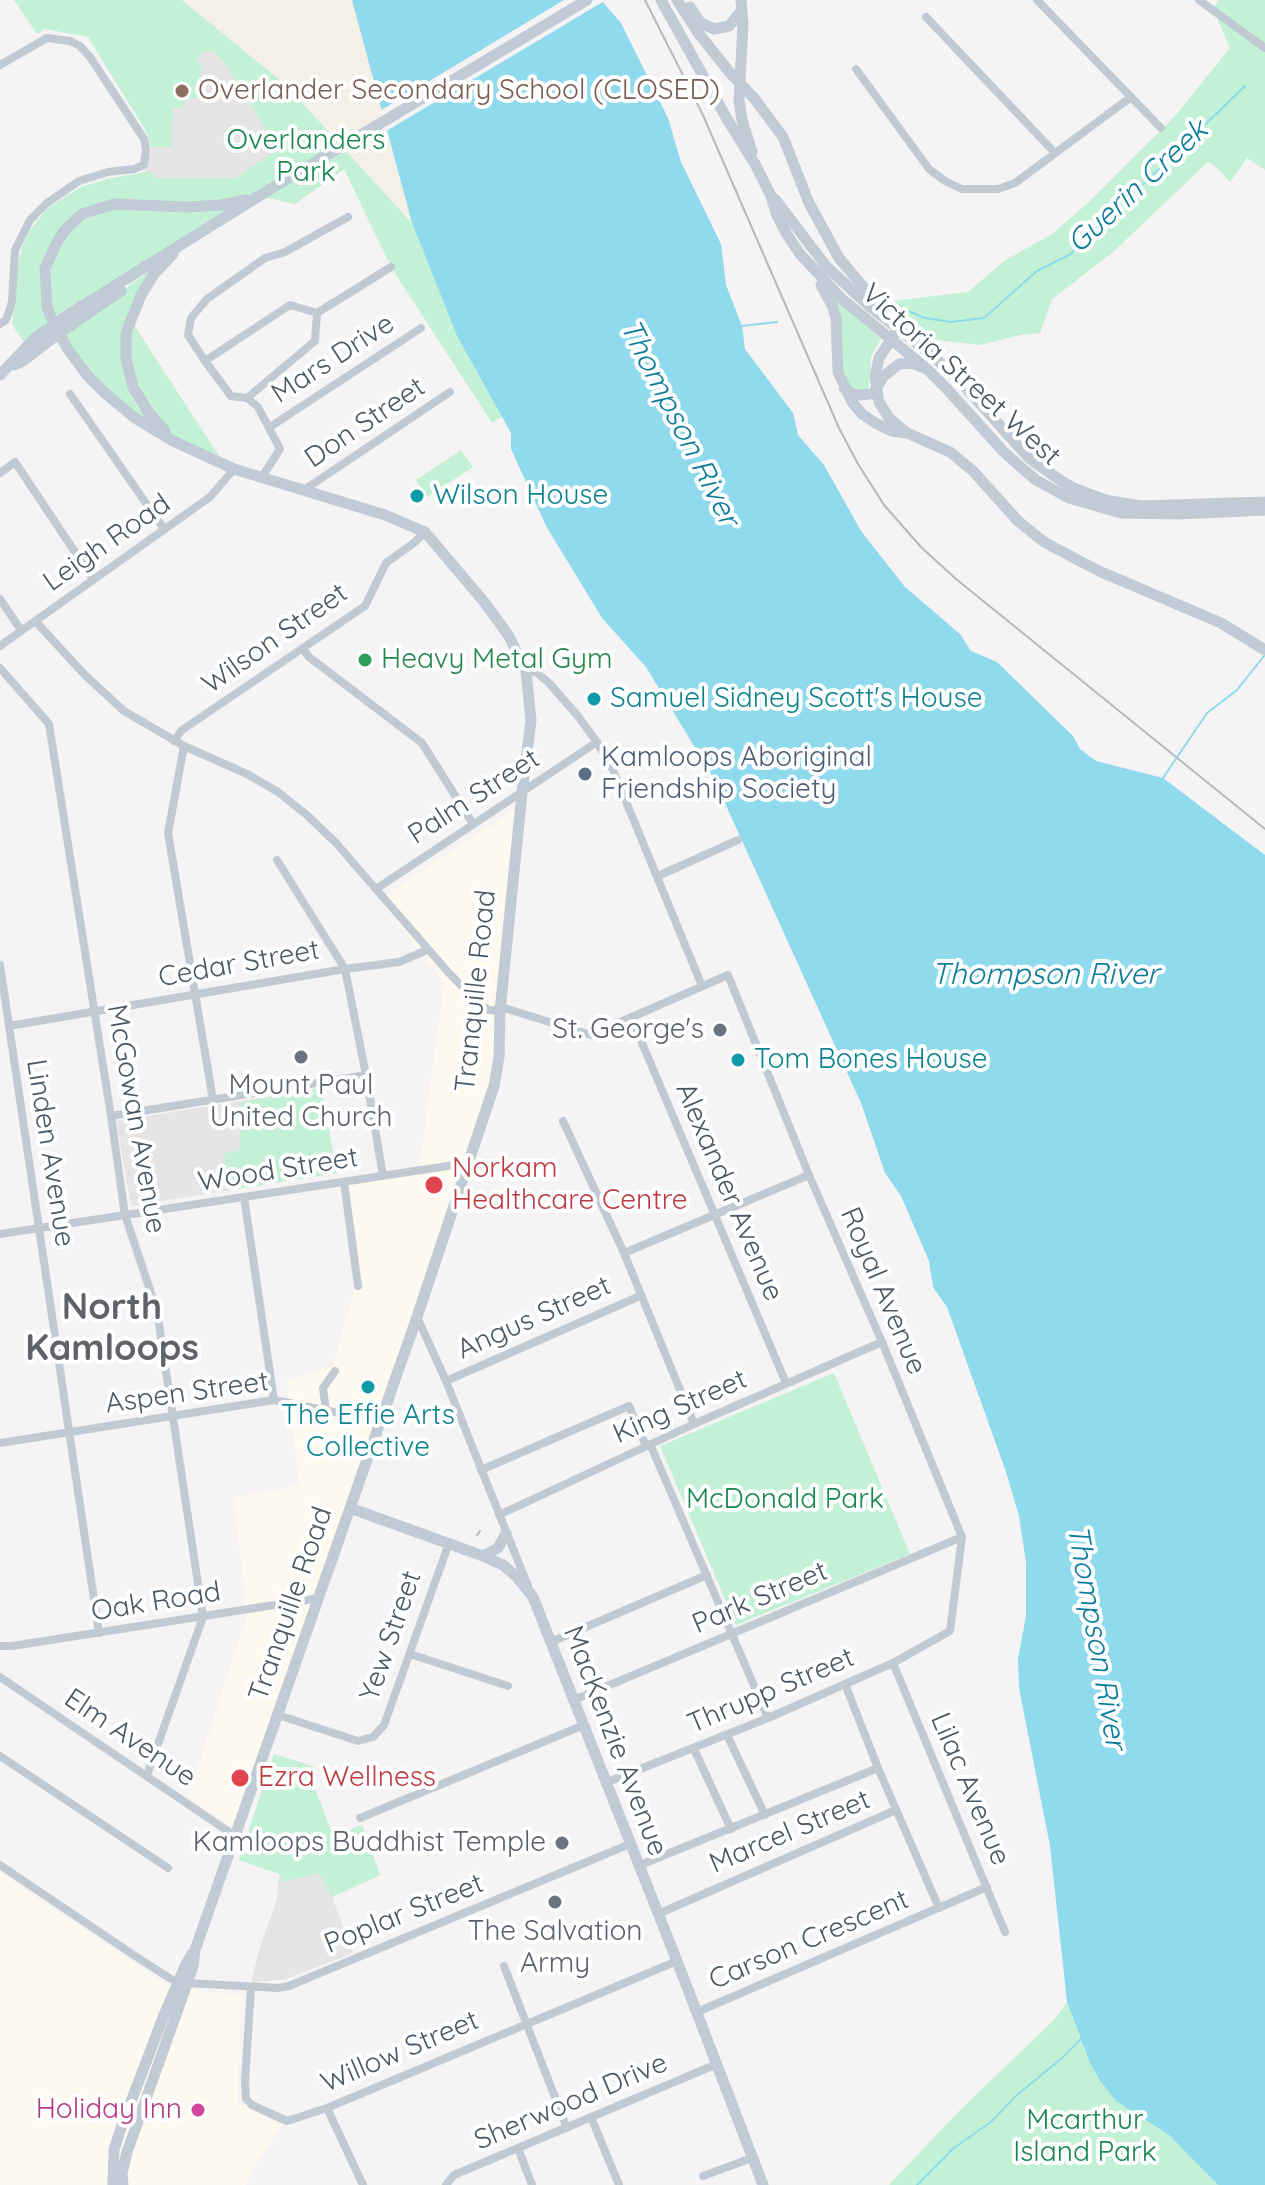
<!DOCTYPE html>
<html>
<head>
<meta charset="utf-8">
<style>
	body { margin:0 }
	canvas { display:block; background:#f5f3f3 }
</style>
</head>
<body>
<canvas width="1265" height="2185"></canvas>
<script>
const g = document.querySelector('canvas').getContext('2d');
g.lineJoin = 'round';
function fill(path, color) {
  g.fillStyle = color;
  g.fill(path, 'evenodd');
}
function toPath(rows) {
  const path = new Path2D();
  for (const r of rows) {
    path.moveTo(r[0], r[1]);
    for (let i = 2; i < r.length; i += 2) path.lineTo(r[i], r[i + 1]);
  }
  return path;
}
function stroke(path, color, width, dash) {
  g.strokeStyle = color;
  g.lineWidth = width;
  g.lineCap = dash ? 'butt' : 'round';
  g.setLineDash(dash || []);
  g.stroke(path);
}
function write(font, color, halo, rows, align = 'center') {
  g.font = font + ' Quicksand,sans-serif';
  g.lineWidth = 8;
  g.setLineDash([]);
  g.textBaseline = 'middle';
  g.strokeStyle = halo;
  g.fillStyle = color;
  for (const [text, x, y, turn = 0] of rows) {
    g.save();
    g.translate(x, y);
    g.rotate((+turn || 0) * Math.PI / 180);
    g.textAlign = isNaN(turn) ? turn : align;
    if (halo) g.strokeText(text, 0, 0);
    g.fillText(text, 0, 0);
    g.restore();
  }
}
fill(toPath([
	[516,809,494,1086,231,1833,232,1826,188,1797,247,1616,234,1498,299,1485,287,1381,332,1367,354,1294,344,1182,419,1170,444,983,380,899],
	[0,1872,164,1984,176,1988,241,1995,238,2103,282,2125,252,2170,246,2185,0,2185]
]), '#fdf9ef');
fill(toPath([
	[91,41,215,50,284,149,235,188,143,180,151,147,147,131],
	[321,1088,337,1173,131,1206,116,1121],
	[274,1754,315,1767,312,1781,333,1836,362,1825,380,1875,332,1897,353,1953,286,1979,251,1983,258,1953,277,1899,279,1874,239,1860]
]), '#e6e4e5');
fill(toPath([
	[14,0,182,0,285,84,412,223,457,336,502,417,492,423,391,267,344,169,295,204,254,195,223,201,81,212,43,269,49,322,25,343,12,325,18,265,22,247,29,231,48,208,81,187,107,179,150,171,157,178,236,178,272,153,276,145,223,61,213,51,203,51,196,60,201,65,201,98,186,98,182,108,173,108,172,147,151,147,146,131,88,37,45,29,37,34],
	[1219,0,1265,0,1265,170,1247,158,1230,182,1216,167,1208,162,1112,253,1052,299,1040,333,1021,335,979,345,930,339,892,301,968,292,1004,261,1052,234,1088,203,1175,116,1230,48,1213,9],
	[116,206,236,206,55,316,49,284,53,258,68,232,84,217],
	[158,264,136,299,123,360,154,425,112,395,81,361,64,335],
	[836,300,881,339,871,356,869,385,866,390,860,392,847,384,842,370,842,333],
	[132,322,221,459,173,437,156,417,140,391,131,368,128,344],
	[461,450,473,467,427,497,416,480],
	[321,1088,337,1173,230,1190,227,1177,215,1178,220,1172,226,1170,224,1153,239,1151,241,1102],
	[834,1373,910,1554,736,1625,660,1446],
	[274,1754,315,1767,312,1781,333,1836,362,1825,380,1875,332,1897,319,1873,283,1882,279,1874,239,1860],
	[1067,2002,1090,2063,1116,2100,1169,2135,1218,2185,889,2185,959,2111,1054,2020]
]), '#c3f1d5');
fill(toPath([
	[182,0,352,0,412,223,285,84]
]), '#f5f0e5');
fill(toPath([
	[352,0,601,0,621,23,668,118,681,162,721,244,726,285,742,326,745,349,793,413,798,435,824,465,861,531,905,587,960,634,971,651,997,662,1073,736,1080,749,1096,761,1163,778,1265,855,1265,2185,1218,2185,1169,2135,1116,2101,1101,2082,1090,2063,1067,2002,1050,1846,1019,1688,1018,1659,1026,1616,1026,1562,1019,1516,1006,1472,947,1307,933,1287,929,1261,901,1196,885,1173,861,1103,714,779,646,667,602,618,546,526,511,449,511,433,457,336,412,223]
]), '#90daee');
fill(toPath([
	[564,0,606,0,383,133,378,112]
]), '#f5f3f3');
stroke(toPath([
	[899,307,925,318,951,322,984,318,1037,271,1071,254,1102,212,1132,195,1245,86],
	[742,326,777,322],
	[1163,778,1207,713,1237,690,1264,656],
	[917,2185,954,2148,992,2121,1016,2096,1063,2057,1083,2037]
]), '#90daee', 2);
stroke(toPath([
	[1037,0,1161,128],
	[1199,0,1265,48],
	[926,17,1055,153],
	[0,65,47,38,70,41,80,46,90,57,144,139,146,149,144,165,134,169,108,172,79,181,47,203,30,220,15,250,12,302,6,320,0,324],
	[856,69,929,169,945,181,962,189,998,189,1015,183,1131,97],
	[317,313,391,267],
	[205,361,290,305,317,313],
	[70,394,164,529],
	[247,398,315,341,317,313],
	[270,427,421,328],
	[0,473,15,462,93,579],
	[262,477,280,449,258,407,247,398,231,396,205,361,188,335,191,318,207,299,265,258,285,252,348,217],
	[304,490,450,392],
	[0,599,21,630],
	[35,621,85,675,124,711,184,746,247,774,278,792,308,816,336,843,448,972,478,1003,489,1010,500,1011],
	[0,646,210,497,234,469],
	[303,649,309,657,422,743,473,824],
	[0,668,49,724,111,1116,125,1215,157,1311,203,1617,147,1775],
	[526,672,536,672,549,683,577,715,597,742,613,770,702,986],
	[174,741,182,730,365,606,386,563,415,542,425,532],
	[184,746,168,833,213,1100],
	[277,860,345,969,366,1075,383,1176],
	[658,876,738,840],
	[376,889,597,742],
	[0,965,99,1633],
	[501,1007,591,1035,728,975,809,1175,882,1342,962,1537,950,1631,893,1663,768,1718,605,1783],
	[631,1017,786,1383],
	[9,1026,345,969,399,962,427,950],
	[111,1116,366,1075],
	[563,1121,624,1253,694,1424],
	[344,1182,358,1286],
	[244,1197,274,1400],
	[0,1234,454,1165,468,1168],
	[624,1253,809,1175],
	[417,1317,446,1381,528,1586],
	[446,1381,640,1296],
	[326,1411,323,1388,335,1371],
	[0,1443,274,1400,379,1421],
	[650,1444,768,1718],
	[481,1470,629,1406,646,1446],
	[499,1515,694,1424,882,1342],
	[551,1642,707,1575],
	[0,1646,12,1646,319,1598],
	[410,1654,508,1686],
	[893,1663,1005,1932],
	[0,1677,235,1836],
	[845,1684,878,1768,939,1908],
	[574,1700,962,1537],
	[278,1715,358,1741,373,1737,384,1725,449,1543],
	[727,1735,765,1815],
	[694,1749,731,1829],
	[0,1756,168,1868],
	[360,1818,584,1725],
	[0,1865,135,1956,171,1979,178,1981],
	[638,1866,878,1768],
	[658,1914,896,1810],
	[504,1966,567,2128],
	[187,1983,278,1988,289,1986,630,1844],
	[251,1987,245,2081,246,2099,252,2105,287,2121,327,2108,677,1961],
	[697,2012,987,1887],
	[327,2108,363,2185],
	[591,2117,619,2185],
	[518,2148,532,2185],
	[703,2176,752,2158],
	[446,2185,454,2175,717,2064]
]), '#c1cad2', 8);
stroke(toPath([
	[661,0,727,119,755,164,771,196,776,213,786,233,800,254,843,300,926,368,947,389,1003,451,1023,469,1036,480,1069,498,1121,513,1178,514,1265,510],
	[677,0,699,34,731,74],
	[741,0,743,24,739,100,742,120,752,152],
	[690,7,701,23,714,29,729,26,742,10],
	[754,98,783,137,809,203,839,258,880,307],
	[775,199,826,266,869,306,935,358,957,378,1030,459,1060,480,1073,488,1105,500,1141,506,1265,502],
	[821,285,832,305,836,318,838,372,852,402,862,414,877,424,892,431,905,433],
	[47,306,45,269,56,244,64,231,82,214,114,204,187,207,221,205,247,200],
	[894,335,879,358,875,377,879,402,889,418,907,433,950,452,973,471,1018,521,1044,542,1099,571,1221,623,1265,650],
	[67,348,87,375,106,394,135,418,173,441,234,469,385,515,425,532,485,603,509,636,526,672,531,720,522,793,500,1011,499,1057,494,1086,417,1317,195,1950,193,1967,127,2152,122,2173,123,2185],
	[14,365,23,361,61,332,121,291],
	[0,375,34,339,63,318,272,188,587,0],
	[844,388,853,394,861,395,877,393],
	[876,388,884,376,899,364,911,363,922,367],
	[165,431,149,413,133,387,126,359,126,333,141,295,154,274,173,254],
	[350,1508,483,1556,503,1565,516,1576,533,1597,677,1961,763,2185],
	[483,1556,498,1548,506,1533],
	[113,2185,114,2150,121,2128,164,2015,186,1964,192,1954]
]), '#c1cbd6', 11);
stroke(toPath([
	[645,0,702,113,839,428,858,464,884,505,921,547,956,579,1265,829],
	[477,1535,480,1531]
]), '#b5b8bd', 2);
stroke(toPath([
	[731,74,754,98],
	[47,306,50,315,67,348]
]), '#c1cbd6', 11);
for (const [x, y, r, color] of [
	[182,91,8,"#8d6e63"],
	[417,496,8,"#0f9aa8"],
	[365,660,8,"#2e9e5b"],
	[594,699,8,"#0f9aa8"],
	[585,774,8,"#5c6f8a"],
	[720,1030,8,"#6b7280"],
	[301,1057,8,"#6b7280"],
	[738,1060,8,"#0f9aa8"],
	[434,1185,10,"#e0444e"],
	[368,1387,8,"#0f9aa8"],
	[240,1778,10,"#e0444e"],
	[562,1843,8,"#6b7280"],
	[555,1902,8,"#6b7280"],
	[198,2110,8,"#d1479c"]
]) {
  const dot = new Path2D();
  dot.arc(x, y, r, 0, 2 * Math.PI);
  g.fillStyle = color;
  g.fill(dot);
  stroke(dot, '#fff', 3);
}
write('28px', '#785e54', '#fff', [
	["Overlander Secondary School (CLOSED)",198,91]
], 'left');
write('28px', '#17864f', '#fff', [
	["Overlanders",306,141],
	["Park",306,173],
	["McDonald Park",785,1500],
	["Mcarthur",1085,2121],
	["Island Park",1085,2153]
]);
write('28px', '#4a5661', '#fff', [
	["Mars Drive",333,359,-33],
	["Victoria Street West",961,375,42],
	["Don Street",365,423,-34],
	["Leigh Road",107,543,-35],
	["Wilson Street",275,639,-35],
	["Palm Street",474,797,-33],
	["Cedar Street",239,964,-10],
	["Tranquille Road",476,991,-84],
	["McGowan Avenue",136,1119,80],
	["Linden Avenue",50,1153,81],
	["Wood Street",278,1170,-9],
	["Alexander Avenue",729,1192,67],
	["Royal Avenue",883,1291,67],
	["Angus Street",534,1318,-24],
	["Aspen Street",187,1393,-8],
	["King Street",680,1407,-24],
	["Park Street",760,1598,-23],
	["Oak Road",156,1602,-9],
	["Tranquille Road",291,1604,-71],
	["Yew Street",391,1636,-71],
	["Thrupp Street",771,1691,-23],
	["Elm Avenue",130,1738,34],
	["MacKenzie Avenue",615,1741,69],
	["Lilac Avenue",970,1789,67],
	["Marcel Street",790,1832,-23],
	["Poplar Street",404,1914,-22],
	["Carson Crescent",809,1940,-23],
	["Willow Street",400,2052,-23],
	["Sherwood Drive",571,2102,-23]
]);
write('28px', '#0d838f', '#fff', [
	["Wilson House",433,496],
	["Samuel Sidney Scott's House",610,699],
	["Tom Bones House",754,1060],
	["The Effie Arts",368,1416,"center"],
	["Collective",368,1448,"center"]
], 'left');
write('28px', '#27864d', '#fff', [
	["Heavy Metal Gym",381,660]
], 'left');
write('28px', '#4e5e75', '#fff', [
	["Kamloops Aboriginal",601,758],
	["Friendship Society",601,790]
], 'left');
write('28px', '#5b616d', '#fff', [
	["St. George's",704,1030],
	["Mount Paul",301,1086,"center"],
	["United Church",301,1118,"center"],
	["Kamloops Buddhist Temple",546,1843],
	["The Salvation",555,1932,"center"],
	["Army",555,1964,"center"]
], 'right');
write('28px', '#be3a42', '#fff', [
	["Norkam",452,1169],
	["Healthcare Centre",452,1201],
	["Ezra Wellness",258,1778]
], 'left');
write('28px', '#b23c85', '#fff', [
	["Holiday Inn",182,2110]
], 'right');
write('italic 30px', '#0c7c9b', '#fff', [
	["Guerin Creek",1138,187,-43],
	["Thompson River",679,423,63],
	["Thompson River",1045,975],
	["Thompson River",1096,1637,80]
]);
write('bold 36px', '#5f6368', '#fff', [
	["North",112,1308],
	["Kamloops",112,1349]
]);
</script>
</body>
</html>
